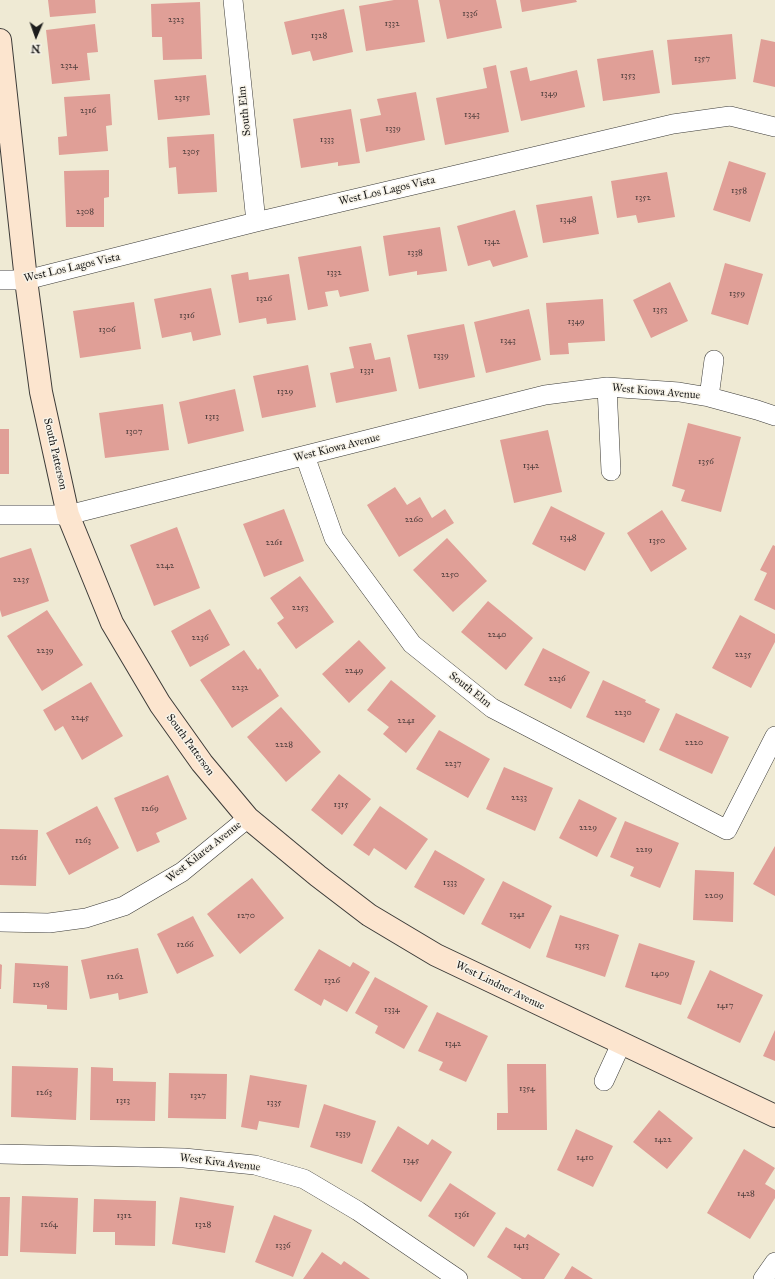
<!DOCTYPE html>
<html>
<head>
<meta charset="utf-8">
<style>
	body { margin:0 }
	#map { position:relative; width:775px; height:1279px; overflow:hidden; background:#efead4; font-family:"IM FELL Great Primer",serif }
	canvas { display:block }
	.north { position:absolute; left:16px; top:16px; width:40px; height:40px; -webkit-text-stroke:3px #f7f3e8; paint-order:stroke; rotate:182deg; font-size:11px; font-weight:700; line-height:16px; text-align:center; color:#1c1c1c }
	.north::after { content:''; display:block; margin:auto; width:14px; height:18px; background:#1c1c1c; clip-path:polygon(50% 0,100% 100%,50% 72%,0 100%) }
</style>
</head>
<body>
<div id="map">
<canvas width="775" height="1279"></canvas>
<div class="north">N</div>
</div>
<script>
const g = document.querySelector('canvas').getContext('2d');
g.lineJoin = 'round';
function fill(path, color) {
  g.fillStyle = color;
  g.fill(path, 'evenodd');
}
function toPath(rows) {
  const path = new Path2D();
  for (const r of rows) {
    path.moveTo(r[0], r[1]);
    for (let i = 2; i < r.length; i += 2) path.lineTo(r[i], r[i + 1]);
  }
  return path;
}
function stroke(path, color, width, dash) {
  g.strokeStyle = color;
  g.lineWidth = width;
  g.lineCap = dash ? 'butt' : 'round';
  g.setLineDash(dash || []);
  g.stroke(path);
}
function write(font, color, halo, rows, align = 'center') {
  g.font = font + ' "IM FELL Great Primer",serif';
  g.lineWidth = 3;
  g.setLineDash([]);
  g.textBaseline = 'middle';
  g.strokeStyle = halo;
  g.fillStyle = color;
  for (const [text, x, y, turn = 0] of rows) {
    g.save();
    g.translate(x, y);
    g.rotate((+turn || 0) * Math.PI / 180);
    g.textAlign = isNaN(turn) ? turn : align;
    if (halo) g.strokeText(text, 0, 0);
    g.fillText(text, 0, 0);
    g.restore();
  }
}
fill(toPath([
	[48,0,95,0,96,13,50,17],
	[394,0,418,0,425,42,366,51,359,6],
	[439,0,496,0,502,28,447,39],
	[520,0,576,0,577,2,522,12],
	[200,2,202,59,163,60,162,37,152,37,151,4],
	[344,9,353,52,313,61,310,51,292,55,284,22],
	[95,24,98,52,87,53,90,80,52,84,46,30],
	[732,34,736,79,672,85,667,40],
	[761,39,775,42,775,87,753,82],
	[653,50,660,93,603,101,597,59],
	[496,65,509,132,445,145,436,98,487,88,483,68],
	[527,67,530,81,577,70,585,107,521,121,510,71],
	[206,75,210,115,158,120,154,80],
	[416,92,425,140,366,152,360,119,381,115,377,99],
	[110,94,112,125,106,126,108,151,59,155,58,137,67,136,64,97],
	[351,109,360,163,338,166,338,162,301,168,293,119],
	[214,134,217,192,178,194,176,167,169,168,167,137],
	[729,161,766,173,750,222,713,210],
	[109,170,109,197,104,198,104,227,66,227,64,171],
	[667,172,675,217,638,223,636,215,617,218,611,181],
	[592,196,599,234,543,243,536,205],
	[515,210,528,257,493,267,490,260,468,266,457,226],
	[440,227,447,271,417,275,417,271,389,276,383,236],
	[361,246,369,291,340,297,338,290,325,292,328,306,308,310,298,257],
	[725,263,763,274,748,325,711,314],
	[248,272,249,280,289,274,296,320,267,324,266,318,239,323,231,275],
	[670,282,688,321,651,338,633,300],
	[211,288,221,335,193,341,191,332,162,338,154,299],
	[603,299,605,341,568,343,569,354,550,355,546,303],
	[134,302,141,349,80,358,73,311],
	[529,309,541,360,486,373,474,322],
	[464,324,475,377,419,389,407,335],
	[371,343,375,360,390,357,397,391,336,403,330,373,354,368,349,347],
	[308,365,316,407,262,418,253,376],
	[235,389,244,431,188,444,179,402],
	[163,404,169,450,105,458,99,413],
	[688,423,741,437,721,512,681,501,685,490,672,486],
	[0,429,9,429,9,474,0,474],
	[548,430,562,492,514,503,500,440],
	[395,487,407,505,420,497,432,518,445,509,454,523,399,557,367,505],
	[551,506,605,533,585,571,532,544],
	[284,509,304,561,264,577,243,524],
	[662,510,687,549,651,572,627,533],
	[177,527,200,588,154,606,130,545],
	[447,538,487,581,453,612,413,570],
	[773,545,775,546,775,610,754,600,767,573,760,570],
	[31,548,49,601,2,617,0,610,0,558],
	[300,576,334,622,296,649,277,623,284,618,270,598],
	[488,601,533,638,506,670,461,632],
	[210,609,230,645,190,667,171,631],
	[47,610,83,665,42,691,7,636],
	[740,615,775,634,775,642,751,688,712,668],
	[359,640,386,668,349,703,322,674],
	[543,648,590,672,571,709,524,685],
	[244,650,258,670,260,668,279,696,232,728,200,680],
	[391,680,436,716,406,753,383,734,389,727,367,710],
	[603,680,646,700,645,702,660,709,644,743,586,717],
	[91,682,123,736,82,760,63,726,55,731,43,710],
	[281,707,321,752,286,782,247,737],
	[676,713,729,737,712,774,659,750],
	[439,730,490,759,468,798,416,769],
	[504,767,553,788,535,831,486,809],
	[339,774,371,799,342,835,311,810],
	[168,775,187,819,156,833,160,842,137,852,114,798],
	[579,799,617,818,597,857,559,838],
	[97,806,119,848,69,875,46,833],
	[380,806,428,839,406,870,374,848,369,856,353,845],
	[625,821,679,843,660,888,630,876,634,867,610,857],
	[0,829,38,830,36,886,0,885],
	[775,846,775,896,753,884],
	[435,850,485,879,464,915,414,887],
	[695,870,734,872,733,922,693,920],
	[252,878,284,918,240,954,207,914],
	[503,881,552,906,530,949,481,924],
	[560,915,619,935,605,977,546,957],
	[193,916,214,956,177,974,157,934],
	[639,943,695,961,681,1005,625,987],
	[138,948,148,993,119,1000,118,993,90,999,81,960],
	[319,949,350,967,353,962,370,972,347,1012,324,999,321,1006,294,990],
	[15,963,68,966,67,1010,47,1009,47,1005,13,1003],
	[0,964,2,965,1,989,0,989],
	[710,970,763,995,740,1043,687,1018],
	[375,977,428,1006,404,1049,375,1033,378,1026,355,1013],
	[437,1012,488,1036,466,1082,439,1070,443,1062,418,1051],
	[775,1030,775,1061,763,1056],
	[507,1064,546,1064,547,1130,497,1130,497,1113,508,1113],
	[12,1066,78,1068,76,1120,11,1117],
	[91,1067,113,1068,113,1081,156,1082,155,1121,90,1120],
	[169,1073,227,1074,226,1119,168,1118],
	[250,1075,307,1085,299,1128,259,1121,257,1130,241,1127],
	[324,1104,376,1121,362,1164,310,1147],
	[659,1110,693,1138,667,1169,633,1142],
	[398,1126,428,1145,432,1139,452,1152,421,1202,371,1171],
	[576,1129,613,1146,593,1187,557,1170],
	[744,1149,775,1168,765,1184,775,1190,775,1198,750,1239,707,1213],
	[450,1183,496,1213,474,1247,428,1216],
	[22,1196,78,1198,76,1254,20,1252],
	[0,1197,10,1197,8,1256,0,1256],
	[180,1197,234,1206,225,1253,172,1244],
	[94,1199,156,1201,155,1246,115,1245,115,1232,93,1232],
	[274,1215,312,1230,293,1277,255,1262],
	[506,1227,525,1238,528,1234,560,1254,544,1279,522,1279,487,1257],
	[322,1252,341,1265,344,1261,370,1279,303,1279],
	[572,1266,593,1279,564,1279]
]), '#e09f97');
const street = toPath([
	[233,0,256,222],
	[0,280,26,280,256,222,673,124,730,116,775,127],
	[607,387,611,471],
	[709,397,714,360],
	[305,456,334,538,412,644,492,708,727,830,775,736],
	[0,515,68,515,545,395,607,387,679,392,709,397,757,410,775,416],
	[0,922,49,923,86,918,124,906,182,872,248,818],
	[604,1081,621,1044],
	[0,1154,184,1158,255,1165,304,1179,358,1211,458,1279],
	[763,1279,775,1262]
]);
const secondary = toPath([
	[0,40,26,280,41,392,68,515,112,623,160,704,202,763,248,818,318,876,369,915,436,955,775,1116]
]);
stroke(street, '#3c3b38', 20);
stroke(secondary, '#3c3b38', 24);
stroke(street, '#fff', 19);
stroke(secondary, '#fce5cf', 22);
write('9px', '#4d3d3b', null, [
	["1336",470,14],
	["2323",176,20],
	["1332",392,24],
	["1328",319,36],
	["1357",702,59],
	["2324",69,66],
	["1353",628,76],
	["1349",549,94],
	["2315",182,98],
	["2316",88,111],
	["1343",472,115],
	["1339",393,129],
	["1333",327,140],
	["2305",191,152],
	["1358",739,191],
	["1352",643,198],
	["2308",85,212],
	["1348",568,220],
	["1342",492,242],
	["1338",415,253],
	["1332",334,273],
	["1359",737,294],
	["1326",264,299],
	["1353",660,310],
	["1316",187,316],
	["1349",576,322],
	["1306",107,330],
	["1343",508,341],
	["1339",441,356],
	["1331",367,371],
	["1329",285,392],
	["1313",212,417],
	["1307",134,432],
	["1356",706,462],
	["1342",531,466],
	["2260",414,520],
	["1348",568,538],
	["1350",657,541],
	["2261",274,543],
	["2242",165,566],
	["2250",450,575],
	["2235",21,580],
	["2253",300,608],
	["2240",497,635],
	["2236",200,638],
	["2239",45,651],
	["2235",743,655],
	["2249",354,671],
	["2236",557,679],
	["2232",240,688],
	["2230",623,713],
	["2245",80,718],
	["2241",406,721],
	["2220",694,743],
	["2228",284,745],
	["2237",453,764],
	["2233",519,798],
	["1315",341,805],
	["1269",150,809],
	["2229",588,828],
	["1263",83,841],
	["2219",644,850],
	["1261",19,858],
	["1333",450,883],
	["2209",714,896],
	["1341",517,915],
	["1270",246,916],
	["1266",185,945],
	["1353",582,946],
	["1409",660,974],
	["1262",115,977],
	["1326",332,981],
	["1258",41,985],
	["1417",725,1006],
	["1334",392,1010],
	["1342",453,1044],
	["1354",527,1089],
	["1263",44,1093],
	["1327",198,1096],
	["1313",123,1101],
	["1335",274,1103],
	["1339",343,1134],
	["1422",663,1140],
	["1410",585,1158],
	["1345",411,1161],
	["1428",746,1194],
	["1361",462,1215],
	["1312",124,1216],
	["1264",49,1225],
	["1328",203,1225],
	["1336",283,1246],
	["1413",521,1246]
]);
write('11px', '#1c1c1c', '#f7f3e8', [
	["South Elm",245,111,-96],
	["West Los Lagos Vista",387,191,-13],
	["West Los Lagos Vista",72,268,-13],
	["West Kiowa Avenue",656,392,5],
	["West Kiowa Avenue",337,448,-14],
	["South Patterson",55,454,77],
	["South Elm",470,690,38],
	["South Patterson",190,745,54],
	["West Kilarea Avenue",204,852,-38],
	["West Lindner Avenue",500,986,26],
	["West Kiva Avenue",220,1163,7]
]);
</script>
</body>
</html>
